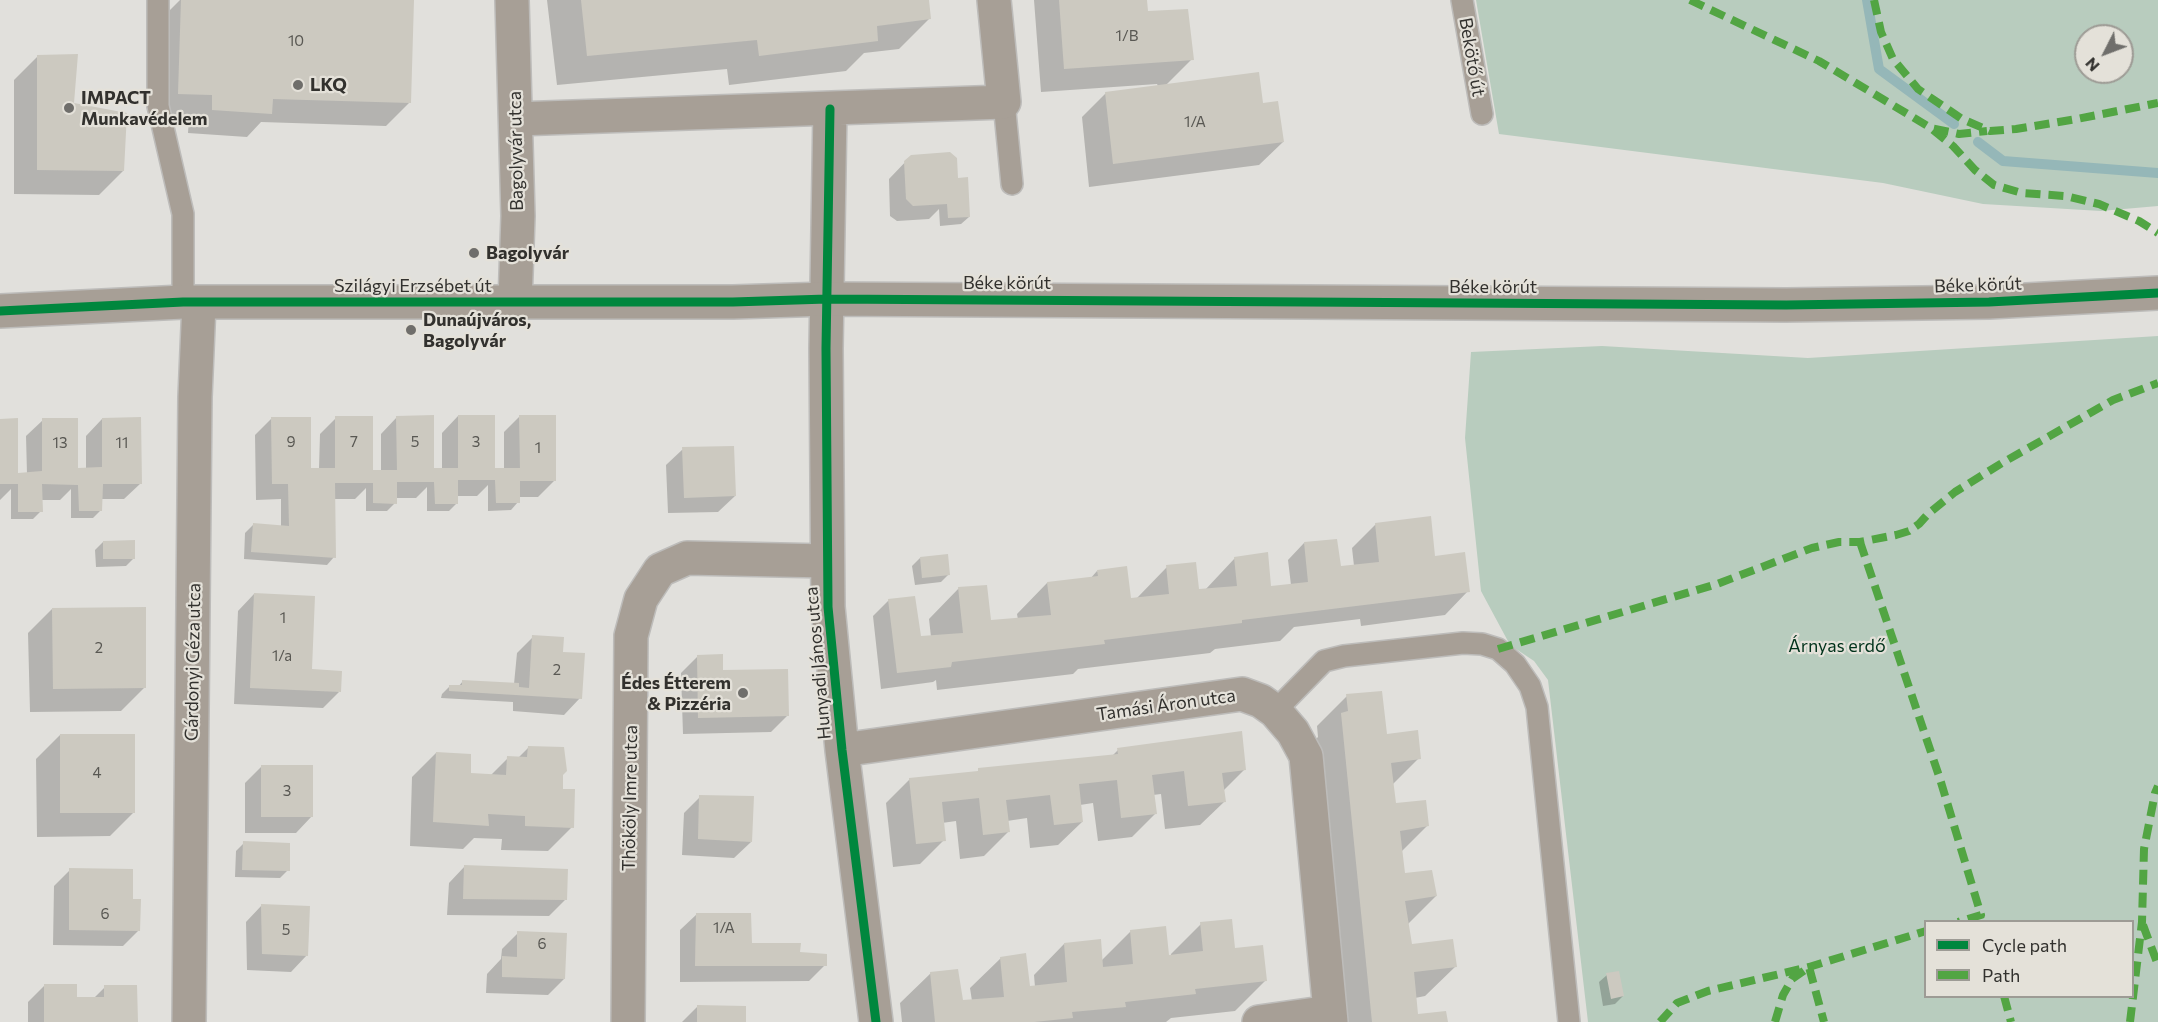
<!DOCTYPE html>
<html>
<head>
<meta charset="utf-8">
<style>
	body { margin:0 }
	#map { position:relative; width:2158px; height:1022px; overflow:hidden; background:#e1e0dc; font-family:Commissioner,sans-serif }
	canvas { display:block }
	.legend { position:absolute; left:1924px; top:920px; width:210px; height:78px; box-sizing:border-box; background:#e4e1d9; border:2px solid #9d9b95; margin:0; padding:8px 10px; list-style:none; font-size:18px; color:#32312e }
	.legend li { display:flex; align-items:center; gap:12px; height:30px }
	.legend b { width:30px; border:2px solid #9d9b95 }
	.north { position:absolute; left:2074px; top:24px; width:60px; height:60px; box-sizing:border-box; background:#e4e1d9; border:2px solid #9d9b95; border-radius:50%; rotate:228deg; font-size:16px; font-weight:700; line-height:24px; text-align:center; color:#32312e }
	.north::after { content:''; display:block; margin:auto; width:21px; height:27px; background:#6f6e6b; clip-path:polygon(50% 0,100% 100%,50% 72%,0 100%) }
</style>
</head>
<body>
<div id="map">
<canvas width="2158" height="1022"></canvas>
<ul class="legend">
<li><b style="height:8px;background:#00873e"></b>Cycle path</li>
<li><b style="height:8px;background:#52a543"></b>Path</li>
</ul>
<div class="north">N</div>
</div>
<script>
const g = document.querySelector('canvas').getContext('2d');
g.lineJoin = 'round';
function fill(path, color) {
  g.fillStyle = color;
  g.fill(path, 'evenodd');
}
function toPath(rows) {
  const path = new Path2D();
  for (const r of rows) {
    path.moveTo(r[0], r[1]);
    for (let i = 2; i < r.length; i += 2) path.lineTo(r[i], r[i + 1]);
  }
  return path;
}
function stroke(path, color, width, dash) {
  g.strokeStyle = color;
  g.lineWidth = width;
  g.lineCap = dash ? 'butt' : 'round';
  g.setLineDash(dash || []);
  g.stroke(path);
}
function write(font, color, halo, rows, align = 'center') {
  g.font = font + ' Commissioner,sans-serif';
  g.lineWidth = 4.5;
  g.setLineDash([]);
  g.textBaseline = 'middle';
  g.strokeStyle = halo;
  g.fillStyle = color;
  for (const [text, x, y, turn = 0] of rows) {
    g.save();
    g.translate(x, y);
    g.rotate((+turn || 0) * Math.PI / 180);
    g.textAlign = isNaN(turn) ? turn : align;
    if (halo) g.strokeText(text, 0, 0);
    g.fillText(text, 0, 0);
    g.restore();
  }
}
fill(toPath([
	[1476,0,2158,0,2158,206,2101,211,1983,204,1883,183,1499,134],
	[2086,36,2122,36,2122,72,2086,72],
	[2158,336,2158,1022,1588,1022,1548,680,1534,661,1510,645,1481,591,1465,438,1471,352,1602,346,1808,358],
	[1926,922,2132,922,2132,996,1926,996]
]), '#b8ccbe');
fill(toPath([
	[180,0,412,0,410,102,386,126,261,122,247,137,188,133,189,118,155,118,158,22],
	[547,0,927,0,930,18,899,49,864,53,846,71,729,85,727,69,557,85],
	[1034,0,1145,0,1146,13,1192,59,1166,85,1283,142,1259,165,1089,187,1082,117,1106,93,1158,86,1157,84,1041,92],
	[38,56,123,171,99,195,14,194,14,80],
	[911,156,956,180,969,217,961,224,940,226,939,209,929,219,897,221,890,216,889,179],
	[458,416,494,472,504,469,504,432,520,416,555,480,538,497,518,497,518,502,511,510,488,511,488,485,477,496,457,496,457,503,449,511,427,511,427,487,416,498,395,498,395,503,387,511,366,511,366,488,355,499,334,499,334,557,327,565,244,559,245,533,253,525,281,527,281,499,256,500,255,435,272,418,309,472,319,469,320,434,336,418,371,474,381,472,381,434,397,417,433,472,442,470,442,433],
	[102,419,141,483,124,499,101,499,101,510,93,518,71,518,71,489,60,500,41,500,41,511,33,519,11,519,11,489,0,500,0,420,17,474,27,474,26,436,43,420,77,472,86,469,86,436],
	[683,449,735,496,718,512,668,513,666,465],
	[1376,524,1433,558,1468,591,1445,615,1361,626,1360,619,1294,627,1280,641,1215,649,1210,653,1078,669,1073,674,937,690,936,680,933,682,881,689,873,616,889,600,920,638,931,637,929,619,959,588,989,622,1018,620,1017,614,1047,583,1090,579,1097,571,1129,600,1136,599,1167,567,1198,591,1205,590,1235,558,1270,587,1291,585,1288,560,1304,543,1339,568,1354,566,1352,548],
	[103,542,134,558,126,566,96,567,95,550],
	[920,558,949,574,941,582,915,585,912,566],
	[254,594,310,670,339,692,323,708,234,704,238,611],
	[52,609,145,687,121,711,30,712,28,633],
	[533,637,561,653,580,698,564,715,513,711,513,702,441,698,442,694,450,686,458,687,463,681,514,684,517,653],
	[698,656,722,672,787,716,771,732,683,734,681,673],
	[1347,696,1386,736,1419,758,1392,785,1395,805,1427,826,1401,852,1404,874,1436,896,1407,925,1411,946,1456,966,1425,996,1415,998,1417,1016,1447,1022,1338,1022,1311,744,1318,737,1317,726],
	[60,735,134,812,110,836,37,837,36,759],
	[528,748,562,774,561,790,572,827,548,851,501,850,502,839,474,838,463,849,410,846,412,777,436,753,469,774,491,775,508,758,518,758],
	[1118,750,1244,770,1223,791,1224,802,1200,825,1165,829,1161,794,1153,795,1156,813,1132,837,1098,841,1093,803,1080,805,1082,822,1058,845,1030,848,1027,818,1007,821,1008,832,984,856,960,859,956,821,942,823,944,840,920,864,893,867,886,803,910,779,976,773,979,770,1112,756],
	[261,767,312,816,296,833,245,833,245,783],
	[700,797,751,842,734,858,682,855,684,813],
	[244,843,288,870,280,878,235,877,236,851],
	[465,866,565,900,549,916,447,915,449,883],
	[70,870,131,900,139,930,123,946,53,945,54,886],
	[262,905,307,955,291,972,247,970,246,922],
	[697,914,751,945,825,965,809,981,680,982,680,930],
	[1201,924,1234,949,1265,981,1235,1011,1171,1018,1166,1022,902,1022,900,1003,931,973,962,1001,972,1001,970,988,1001,958,1028,988,1035,987,1034,975,1064,944,1101,961,1131,931,1168,956,1171,956,1171,954],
	[518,933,564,979,548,995,486,993,487,974,501,959,502,949],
	[1607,975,1623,996,1615,1004,1603,1006,1599,982],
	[44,986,76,998,94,998,105,987,136,1022,28,1022,28,1002],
	[698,1006,744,1022,682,1022]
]), '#0003');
stroke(toPath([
	[1867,0,1879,69,1954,124],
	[1978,142,2003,161,2158,173]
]), '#95b7b8', 10);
fill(toPath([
	[181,0,414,0,411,103,273,99,272,114,212,110,212,95,178,94],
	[581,0,929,0,931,19,877,26,878,41,759,56,757,40,587,56],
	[1059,0,1147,0,1148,11,1188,9,1194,60,1064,69],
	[78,54,74,103,127,113,124,171,37,170,37,55],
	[1259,72,1263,103,1278,101,1284,142,1113,164,1105,92],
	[950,152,957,158,958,178,968,177,970,217,948,218,947,204,913,206,906,199,904,161,911,155],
	[434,415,434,468,458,468,458,415,495,415,495,468,520,468,519,415,556,415,556,481,520,481,520,503,496,503,495,480,458,480,458,504,435,504,434,482,397,482,397,504,373,503,373,483,335,483,336,558,251,552,253,523,289,526,288,484,272,484,271,417,311,417,311,468,335,468,335,416,373,416,373,470,397,470,396,416],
	[141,417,142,484,103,484,102,511,79,511,78,485,42,484,43,512,18,512,18,484,0,484,0,419,18,418,18,473,42,471,42,418,78,418,78,468,102,467,102,418],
	[734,446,736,496,684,498,682,447],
	[1431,516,1435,556,1465,552,1470,592,1242,620,1242,623,1104,640,1105,644,952,662,951,667,897,673,888,599,915,596,921,636,963,633,958,587,987,585,991,620,1051,615,1047,582,1098,576,1097,570,1127,566,1131,598,1169,594,1166,565,1196,562,1199,589,1237,586,1234,557,1268,552,1271,586,1308,582,1304,542,1337,539,1341,566,1379,562,1375,523],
	[135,540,135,559,103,559,103,541],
	[948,554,950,575,922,578,920,557],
	[254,593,315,596,312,669,342,671,341,692,250,688],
	[146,607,146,688,53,689,52,608],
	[532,635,564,637,563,652,585,653,582,699,449,691,449,685,462,685,462,680,519,683,519,687,529,688],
	[723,654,723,670,788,669,789,716,698,718,697,655],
	[1382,691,1387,734,1418,730,1421,759,1391,763,1396,803,1426,800,1429,826,1400,831,1405,873,1432,870,1437,896,1405,901,1412,944,1453,939,1457,967,1414,972,1418,1014,1446,1011,1448,1022,1372,1022,1341,713,1348,711,1346,694],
	[1242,731,1246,770,1222,773,1226,802,1188,806,1184,771,1152,775,1157,814,1121,818,1117,780,1079,784,1083,822,1054,825,1050,795,1006,800,1010,832,983,835,979,798,942,802,946,841,916,844,909,778,978,771,978,768,1118,754,1117,748],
	[60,734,135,734,135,813,60,813],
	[528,746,564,747,567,771,563,775,563,789,575,789,574,828,525,826,525,816,488,814,489,826,433,822,436,752,471,754,471,773,506,775,507,756,527,757],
	[261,765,313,765,313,817,261,817],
	[699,795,754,796,752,842,698,839],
	[243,841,290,843,290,871,242,870],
	[464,865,568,869,567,900,463,899],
	[69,868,133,869,133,899,141,899,140,931,69,930],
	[261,904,310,906,308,956,262,954],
	[696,913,751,913,752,943,801,943,800,952,827,954,827,966,695,966],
	[1232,919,1235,948,1263,945,1267,981,1195,989,1196,994,1125,1002,1126,1007,1072,1012,1073,1018,1034,1022,935,1022,930,972,958,969,963,1000,1004,997,1000,957,1026,953,1030,986,1067,982,1064,943,1101,939,1103,967,1133,964,1130,930,1166,926,1169,955,1203,951,1200,922],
	[517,931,567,933,565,979,502,977,502,956,517,957],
	[1619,971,1624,996,1611,999,1606,973],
	[44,984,77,984,77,997,104,997,104,985,137,985,138,1022,44,1022],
	[697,1005,746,1006,746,1022,697,1022]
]), '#ccc9c0');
const service = toPath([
	[158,0,158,106,183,214,183,302],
	[1462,0,1482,114],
	[1004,102,1012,184],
	[1275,711,1324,661,1344,656,1463,643,1482,644,1498,649,1515,664,1530,686,1537,707,1569,1022]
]);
const minor = toPath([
	[512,0,518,216,515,303],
	[830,109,826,348,828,607,842,750,876,1022],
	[516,119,1004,102,994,0],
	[842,750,1242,694,1261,701,1275,711,1293,732,1306,756,1331,1022],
	[189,1022,195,397,199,303],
	[628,1022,631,636,641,599,660,570,687,558,827,561],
	[1259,1022,1330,1012]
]);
const tertiary = toPath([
	[0,311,183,302,733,302,827,299,1786,305,1989,302,2158,293]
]);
stroke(service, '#bdbcba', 24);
stroke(minor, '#bdbcba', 36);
stroke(tertiary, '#bdbcba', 36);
stroke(service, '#a79f96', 21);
stroke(minor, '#a79f96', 33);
stroke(tertiary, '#a79f96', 33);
stroke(toPath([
	[1690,0,1819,61,1931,128,1959,134,1987,131],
	[1874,0,1881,32,1893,59,1918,89,1962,119,1990,131,2016,129,2077,119,2158,103],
	[1933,130,1953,146,1975,170,1994,185,2022,193,2065,196,2099,204,2139,221,2158,233],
	[1860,542,1940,779,1981,915,1958,922],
	[1498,649,1717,584,1812,548,1839,542,1860,542,1896,535,1909,531,1919,524,1928,514,1955,492,2002,463,2113,400,2158,383],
	[2143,925,2158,965],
	[2004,996,2011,1022],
	[1660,1022,1677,1003,1708,991,1809,967,1926,931],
	[1775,1022,1783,995,1792,979,1809,967,1824,1022],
	[2130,1022,2142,922,2144,849,2155,793,2158,786]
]), '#52a543', 8, [15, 8]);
stroke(toPath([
	[830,109,826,348,828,607,842,750,876,1022],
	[0,311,183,302,733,302,827,299,1786,305,1989,302,2158,293]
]), '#00873e', 9);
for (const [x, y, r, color] of [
	[298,85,6,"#6f6e6b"],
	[69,108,6,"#6f6e6b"],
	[474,253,6,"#6f6e6b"],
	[411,330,6,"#6f6e6b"],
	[743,693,6,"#6f6e6b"]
]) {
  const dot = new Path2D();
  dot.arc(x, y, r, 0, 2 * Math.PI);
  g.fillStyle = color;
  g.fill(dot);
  stroke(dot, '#e4e1d9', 2);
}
write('15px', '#595853', null, [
	["1/B",1127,36],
	["10",296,41],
	["1/A",1195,122],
	["9",291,442],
	["7",354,442],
	["5",415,442],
	["3",476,442],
	["13",60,443],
	["11",122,443],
	["1",538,448],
	["1",283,618],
	["2",99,648],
	["1/a",282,656],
	["2",557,670],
	["4",97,773],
	["3",287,791],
	["6",105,914],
	["1/A",724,928],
	["5",286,930],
	["6",542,944]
]);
write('18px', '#32312e', '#e4e1d9', [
	["Bekötő út",1472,57,80],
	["Bagolyvár utca",516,151,-91],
	["Béke körút",1007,283],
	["Béke körút",1978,285,-2],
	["Szilágyi Erzsébet út",413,286],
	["Béke körút",1493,287],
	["Gárdonyi Géza utca",193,662,-89],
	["Hunyadi János utca",818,663,-95],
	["Tamási Áron utca",1166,705,-8],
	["Thököly Imre utca",630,798,-89]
]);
write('bold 18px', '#32312e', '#e4e1d9', [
	["LKQ",310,85],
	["IMPACT",81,98],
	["Munkavédelem",81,119],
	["Bagolyvár",486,253],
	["Dunaújváros,",423,320],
	["Bagolyvár",423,341],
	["Édes Étterem",731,683,"right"],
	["& Pizzéria",731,704,"right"]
], 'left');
write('18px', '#01321b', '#e4e1d9', [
	["Árnyas erdő",1837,646]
]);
</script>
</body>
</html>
